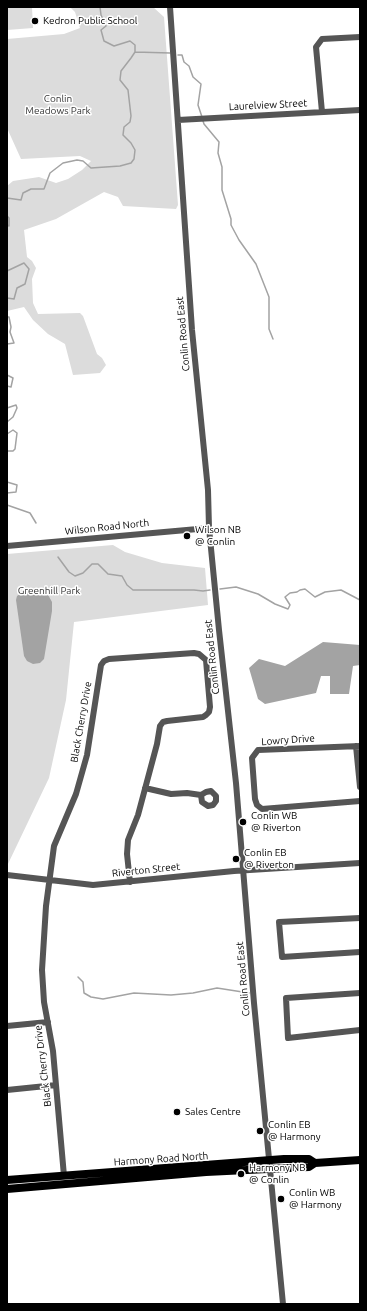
<!DOCTYPE html>
<html>
<head>
<meta charset="utf-8">
<style>
	body { margin:0 }
	#map { position:relative; width:367px; height:1311px; overflow:hidden; background:#fff; font-family:Ubuntu,sans-serif }
	canvas { display:block }
	.frame { position:absolute; inset:0; border:8px solid #000; pointer-events:none }
</style>
</head>
<body>
<div id="map">
<canvas width="367" height="1311"></canvas>
<div class="frame"></div>
</div>
<script>
const g = document.querySelector('canvas').getContext('2d');
g.lineJoin = 'round';
function fill(path, color) {
  g.fillStyle = color;
  g.fill(path, 'evenodd');
}
function toPath(rows) {
  const path = new Path2D();
  for (const r of rows) {
    path.moveTo(r[0], r[1]);
    for (let i = 2; i < r.length; i += 2) path.lineTo(r[i], r[i + 1]);
  }
  return path;
}
function stroke(path, color, width, dash) {
  g.strokeStyle = color;
  g.lineWidth = width;
  g.lineCap = dash ? 'butt' : 'round';
  g.setLineDash(dash || []);
  g.stroke(path);
}
function write(font, color, halo, rows, align = 'center') {
  g.font = font + ' Ubuntu,sans-serif';
  g.lineWidth = 3;
  g.setLineDash([]);
  g.textBaseline = 'middle';
  g.strokeStyle = halo;
  g.fillStyle = color;
  for (const [text, x, y, turn = 0] of rows) {
    g.save();
    g.translate(x, y);
    g.rotate((+turn || 0) * Math.PI / 180);
    g.textAlign = isNaN(turn) ? turn : align;
    if (halo) g.strokeText(text, 0, 0);
    g.fillText(text, 0, 0);
    g.restore();
  }
}
fill(toPath([
	[7,7,32,7,33,28,7,30],
	[70,7,153,7,164,17,178,205,176,209,123,206,118,197,104,192,56,219,24,230,27,257,32,261,36,268,32,279,33,303,38,314,80,313,83,316,97,354,102,358,106,365,100,373,73,375,65,344,48,334,33,320,24,307,7,311,7,186,13,181,39,177,56,183,68,179,82,170,91,161,80,156,21,159,7,128,7,39,64,34,80,28,75,12],
	[113,545,125,552,162,563,205,568,208,605,74,622,66,700,49,778,7,866,7,554]
]), '#dcdcdc');
fill(toPath([
	[33,590,40,590,47,593,52,602,52,611,44,659,40,663,33,664,27,661,24,656,16,600,17,596,23,592],
	[323,642,360,645,360,665,353,666,349,694,330,694,330,676,321,676,316,693,265,704,258,699,249,668,259,659,285,666]
]), '#a3a3a3');
stroke(toPath([
	[135,52,170,53],
	[178,55,182,55,184,62,189,66,193,77,201,84,198,105,202,117],
	[203,121,204,124,219,142,218,153,222,167,222,190,231,219,231,225,239,240,256,264,269,297,269,329,273,339],
	[7,198,21,200,23,193,31,189,44,189,50,173,63,163,77,160,83,161,91,168,120,166,131,163,134,159,135,150,131,143,123,135,124,127,130,122,131,116,128,90,120,80,121,71,131,58,135,52,135,45,130,41,114,46,104,41,101,30,106,26,101,15,100,7],
	[7,216,9,218,9,226,7,225],
	[7,271,24,263,29,269,25,284,17,288,14,299,7,298],
	[7,317,9,317,11,327,10,332,14,343,7,344],
	[7,375,13,378,11,387,7,386],
	[7,408,16,405,17,408,13,417,7,422],
	[7,434,13,430,17,433,15,449,13,451,7,451],
	[7,482,17,485,16,492,7,493],
	[7,505,30,513,36,523],
	[58,557,69,572,75,576,83,573,92,564,98,564,108,574,122,576,127,585,133,590,194,590,203,591,210,590],
	[220,589,236,587,258,594,275,604,288,609,290,605,285,597,290,593,297,592,300,590,305,589,315,597,325,592,341,590,360,600],
	[78,977,83,982,84,993,91,997,103,999,134,993,171,995,193,993,217,988,249,993]
]), '#a3a3a3', 1.5);
stroke(toPath([
	[170,7,192,330,208,490,209,528,219,630,236,783,254,1003,283,1304],
	[322,112,316,47,322,39,360,37],
	[178,120,360,110],
	[7,546,209,528],
	[356,746,360,787],
	[360,746,258,750,252,758,255,799,257,805,262,809,360,801],
	[145,788,171,794,187,793,201,795,202,802,208,806,213,805,216,801,216,796,211,791,206,792,201,795],
	[7,875,93,885,234,871,360,863],
	[360,918,279,922,282,957,360,952],
	[360,993,286,998,288,1038,360,1030],
	[7,1026,48,1022],
	[7,1090,56,1085],
	[64,1176,53,1051,44,1002,42,970,46,906,54,846,76,794,87,755,101,665,104,661,109,659,194,653,199,654,206,660,210,707,209,712,206,715,203,717,167,721,163,722,160,726,157,744,138,815,128,840,127,854,130,882]
]), '#555', 6);
stroke(toPath([
	[7,1180,284,1159,309,1159,315,1163],
	[7,1189,206,1172,309,1167,315,1163,360,1160]
]), '#000', 8);
for (const [x, y, r, color] of [
	[35,21,4,"#000"],
	[187,536,4,"#000"],
	[243,822,4,"#000"],
	[236,859,4,"#000"],
	[177,1112,4,"#000"],
	[260,1131,4,"#000"],
	[241,1174,4,"#000"],
	[281,1199,4,"#000"]
]) {
  const dot = new Path2D();
  dot.arc(x, y, r, 0, 2 * Math.PI);
  g.fillStyle = color;
  g.fill(dot);
  stroke(dot, '#fff', 1.5);
}
write('10px', '#000', '#fff', [
	["Kedron Public School",43,21],
	["Wilson NB",195,530],
	["@ Conlin",195,542],
	["Conlin WB",251,816],
	["@ Riverton",251,828],
	["Conlin EB",244,853],
	["@ Riverton",244,865],
	["Sales Centre",185,1112],
	["Conlin EB",268,1125],
	["@ Harmony",268,1137],
	["Harmony NB",249,1168],
	["@ Conlin",249,1180],
	["Conlin WB",289,1193],
	["@ Harmony",289,1205]
], 'left');
write('10px', '#333', '#fff', [
	["Conlin",58,99],
	["Meadows Park",58,111],
	["Greenhill Park",49,591]
]);
write('10px', '#000', '#fff', [
	["Laurelview Street",268,105,-3],
	["Conlin Road East",183,334,-95],
	["Wilson Road North",107,527,-6],
	["Conlin Road East",212,657,-96],
	["Black Cherry Drive",81,722,-80],
	["Lowry Drive",288,740,-4],
	["Riverton Street",146,870,-6],
	["Conlin Road East",243,979,-95],
	["Black Cherry Drive",43,1066,-97],
	["Harmony Road North",161,1159,-4]
]);
</script>
</body>
</html>
